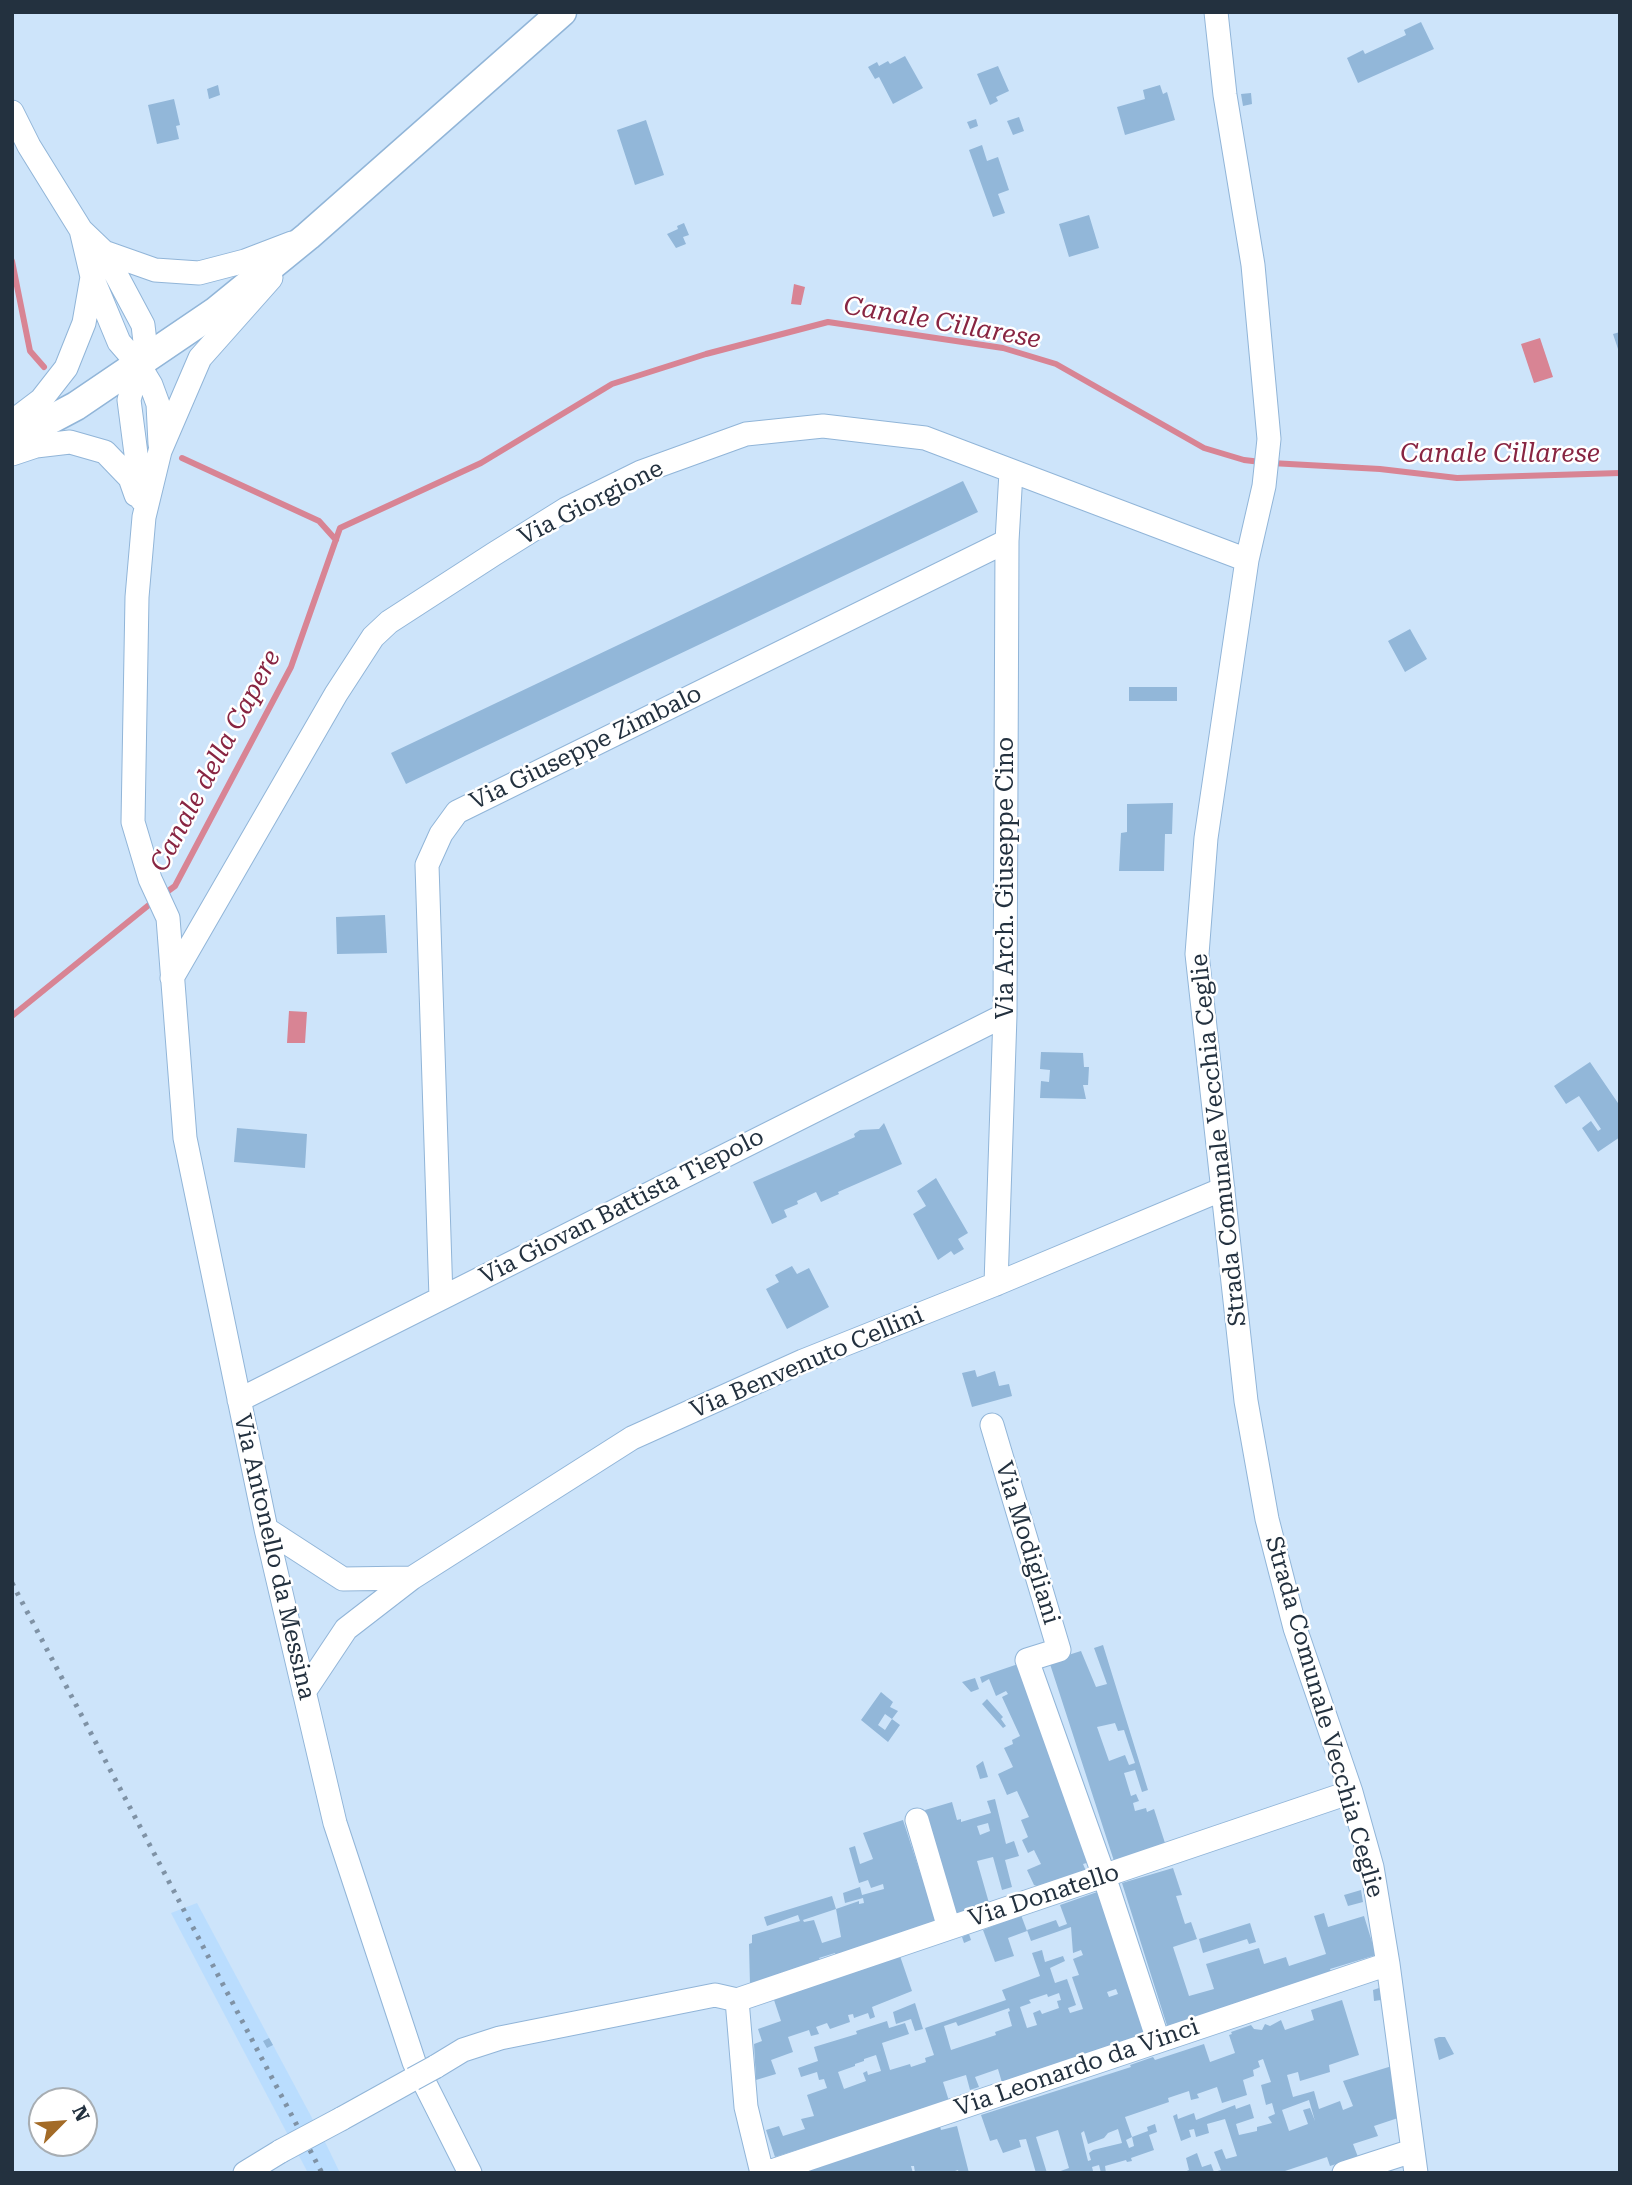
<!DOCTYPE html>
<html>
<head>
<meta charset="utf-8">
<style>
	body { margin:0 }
	#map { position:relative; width:1632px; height:2185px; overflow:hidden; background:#cde4fa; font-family:"Roboto Serif",serif }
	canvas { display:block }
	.frame { position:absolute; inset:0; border:14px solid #23313f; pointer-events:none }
	.north { position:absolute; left:28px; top:2087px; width:70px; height:70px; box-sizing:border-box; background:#fff; border:2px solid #a7adb2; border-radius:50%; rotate:65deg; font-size:19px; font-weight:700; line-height:28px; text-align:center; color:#23313f }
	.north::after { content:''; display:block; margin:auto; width:24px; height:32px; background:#a36b27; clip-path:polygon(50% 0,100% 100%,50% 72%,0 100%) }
</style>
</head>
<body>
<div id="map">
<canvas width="1632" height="2185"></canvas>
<div class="frame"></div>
<div class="north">N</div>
</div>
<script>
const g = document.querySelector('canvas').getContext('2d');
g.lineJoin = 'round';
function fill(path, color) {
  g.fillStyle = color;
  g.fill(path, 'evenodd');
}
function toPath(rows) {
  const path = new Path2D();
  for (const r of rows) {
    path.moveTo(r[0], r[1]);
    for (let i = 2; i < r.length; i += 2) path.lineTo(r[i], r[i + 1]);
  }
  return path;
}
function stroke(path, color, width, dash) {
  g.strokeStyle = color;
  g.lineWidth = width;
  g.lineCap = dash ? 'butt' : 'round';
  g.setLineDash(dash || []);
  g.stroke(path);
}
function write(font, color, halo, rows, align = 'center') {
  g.font = font + ' "Roboto Serif",serif';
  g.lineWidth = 5;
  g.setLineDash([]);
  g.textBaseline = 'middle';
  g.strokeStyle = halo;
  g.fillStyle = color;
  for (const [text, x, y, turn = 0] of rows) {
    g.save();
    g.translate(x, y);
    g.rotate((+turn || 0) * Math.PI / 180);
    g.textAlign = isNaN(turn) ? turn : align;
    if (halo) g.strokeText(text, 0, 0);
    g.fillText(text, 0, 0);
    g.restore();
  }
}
fill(toPath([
	[197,1903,327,2146,340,2173,308,2173,171,1913]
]), '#baddfe');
fill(toPath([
	[794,284,805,287,801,305,791,304],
	[1540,338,1553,377,1534,383,1521,344],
	[289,1011,307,1012,305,1043,287,1043]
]), '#d88494');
stroke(toPath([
	[12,261,30,351,44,367],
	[182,458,319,521,336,540],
	[1271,463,1380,469,1457,478,1620,473],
	[164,894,175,886,291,667,340,528,481,463,612,384,706,354,828,322,1003,348,1056,364,1204,448,1244,460,1261,462],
	[12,1016,155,900]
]), '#d88494', 6);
fill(toPath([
	[1421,22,1434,49,1358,83,1347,58,1363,50,1365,54,1406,35,1404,30],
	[905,56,923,88,893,104,879,77,875,79,868,67,877,62,879,66,888,61,890,64],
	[998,66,1009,91,996,97,998,101,990,105,977,74],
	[218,85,220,95,209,99,207,89],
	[1160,85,1163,94,1167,92,1175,120,1125,135,1117,107,1145,99,1143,90],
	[1251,93,1252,104,1243,106,1241,94],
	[174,99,180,125,176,126,179,139,157,144,148,105],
	[1019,117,1024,131,1013,135,1007,121],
	[976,119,978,126,970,129,967,122],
	[646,120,664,175,635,185,617,130],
	[982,145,987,161,998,157,1009,190,998,194,1005,213,993,217,969,150],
	[1089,215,1099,248,1069,257,1059,224],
	[684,223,689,235,683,237,686,244,676,248,667,234,678,229,677,226],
	[1620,332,1620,352,1619,352,1613,334],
	[963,481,978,512,406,784,391,753],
	[1410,629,1427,659,1405,672,1388,641],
	[1129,687,1177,687,1177,701,1129,701],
	[1173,803,1172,834,1165,834,1164,871,1119,871,1121,833,1127,832,1127,804],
	[385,915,387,953,337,954,336,917],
	[1041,1052,1083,1053,1084,1067,1089,1067,1088,1085,1083,1085,1086,1099,1040,1098,1041,1081,1049,1082,1050,1070,1040,1069],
	[1590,1062,1620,1106,1620,1137,1598,1152,1582,1128,1591,1121,1598,1131,1601,1129,1579,1096,1566,1104,1554,1086],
	[884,1123,902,1164,838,1192,839,1194,821,1202,816,1192,797,1201,798,1204,784,1210,787,1217,772,1224,753,1182,855,1137,854,1134,860,1130,879,1129],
	[237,1128,307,1134,305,1168,234,1162],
	[936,1178,968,1233,958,1239,964,1249,954,1255,951,1251,938,1260,913,1214,926,1206,917,1191],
	[792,1266,797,1274,809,1268,829,1307,787,1329,766,1289,779,1282,775,1275],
	[975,1370,977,1377,995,1371,999,1386,1009,1384,1012,1396,972,1407,962,1373],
	[1103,1645,1148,1790,1142,1792,1135,1770,1124,1773,1131,1796,1136,1794,1139,1801,1133,1803,1135,1811,1146,1808,1147,1812,1154,1809,1165,1843,1114,1861,1049,1661,1081,1651,1096,1687,1107,1684,1094,1648],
	[1115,1723,1118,1731,1124,1730,1135,1763,1129,1765,1125,1755,1109,1761,1097,1727],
	[1024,1662,1090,1862,1083,1864,1086,1871,1039,1887,1034,1885,1027,1870,1041,1864,1034,1850,1028,1853,1022,1840,1028,1837,1021,1820,1029,1817,1017,1791,1007,1795,998,1774,1013,1767,1004,1748,1013,1744,1012,1740,1020,1736,1002,1697,1008,1694,1006,1691,996,1696,989,1679,982,1683,980,1677],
	[975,1678,979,1689,971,1692,962,1682],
	[881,1692,893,1702,890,1707,898,1711,892,1719,900,1725,888,1742,861,1720],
	[885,1714,892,1719,885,1730,878,1725],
	[987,1699,1003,1717,1001,1719,1006,1726,1003,1728,982,1704],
	[983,1761,988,1777,980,1779,976,1766],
	[995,1799,1006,1844,1014,1841,1019,1856,1005,1860,1012,1887,1002,1890,993,1857,977,1861,989,1903,955,1915,925,1810,952,1802,957,1820,961,1819,961,1822,991,1813,987,1801],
	[988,1823,990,1831,980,1835,977,1826],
	[903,1820,936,1922,836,1957,835,1953,819,1958,821,1961,750,1985,749,1944,752,1943,752,1935,800,1921,798,1915,767,1926,764,1917,832,1896,836,1909,859,1901,859,1904,864,1903,863,1898,845,1903,843,1893,860,1887,862,1895,884,1889,883,1884,871,1888,868,1880,859,1883,849,1848,855,1846,860,1864,873,1859,863,1833],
	[836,1909,841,1937,822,1943,814,1920,804,1922,803,1920],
	[1173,1868,1182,1895,1176,1896,1185,1924,1191,1922,1197,1939,1173,1947,1189,1996,1214,1989,1206,1964,1259,1948,1264,1964,1286,1957,1289,1966,1326,1954,1314,1916,1324,1913,1328,1927,1364,1916,1376,1955,1330,1969,1334,1981,1169,2032,1122,1883],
	[1361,1890,1363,1902,1348,1906,1344,1895],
	[1100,1891,1147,2039,1003,2086,998,2069,975,2077,979,2087,970,2090,966,2075,943,2082,949,2101,775,2157,766,2130,779,2126,783,2136,805,2129,801,2119,814,2116,807,2095,827,2088,824,2079,819,2080,817,2072,801,2077,798,2068,818,2061,814,2047,857,2034,856,2031,887,2021,889,2028,905,2023,909,2034,882,2043,890,2070,910,2064,911,2067,926,2062,925,2058,934,2055,925,2028,1006,2000,1002,1990,1040,1976,1032,1953,1042,1950,1045,1962,1063,1956,1065,1961,1050,1968,1055,1983,1067,1979,1076,2005,1068,2008,1070,2013,1083,2009,1072,1977,1079,1975,1073,1959,1083,1955,1081,1950,1073,1953,1071,1927,1031,1941,1027,1930,1056,1920,1059,1927,1067,1924,1060,1905],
	[1116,1989,1118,1994,1109,1997,1107,1992],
	[1059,1993,1061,2000,1057,2001,1059,2008,1042,2014,1040,2010,1033,2013,1037,2025,1027,2028,1020,2007,1031,2003,1029,2000,1047,1994,1048,1997],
	[1009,2008,1010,2011,1008,2012,1012,2026,995,2032,996,2035,951,2050,944,2026,956,2022,958,2026],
	[876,2055,881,2071,868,2075,867,2071,863,2073,866,2081,844,2089,838,2072,855,2066,855,2064,864,2061,864,2059],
	[1021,1915,1027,1931,1008,1938,1014,1956,995,1962,983,1930],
	[1250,1923,1256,1942,1249,1944,1247,1939,1203,1953,1199,1939],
	[969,1934,971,1940,964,1943,962,1937],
	[900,1956,912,1991,872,2007,875,2017,870,2019,868,2013,854,2018,853,2014,848,2015,850,2022,830,2029,827,2023,816,2027,819,2034,811,2036,809,2030,788,2037,793,2052,771,2060,776,2074,756,2080,754,2044,762,2041,758,2029,781,2021,773,1997],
	[1379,1988,1381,2000,1374,2001,1373,1990],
	[1342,2000,1359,2055,1329,2065,1330,2072,1300,2081,1298,2072,1287,2075,1293,2097,1314,2091,1319,2109,1340,2101,1343,2110,1353,2106,1343,2081,1392,2066,1401,2117,1374,2126,1378,2136,1353,2144,1358,2157,1330,2166,1327,2157,1285,2171,1286,2173,1182,2173,1189,2170,1186,2158,1197,2153,1202,2167,1211,2164,1214,2172,1221,2170,1214,2152,1222,2149,1226,2159,1237,2156,1225,2119,1207,2124,1209,2133,1196,2137,1194,2129,1189,2130,1191,2137,1181,2141,1173,2116,1177,2114,1178,2119,1194,2113,1196,2120,1235,2105,1236,2109,1250,2104,1254,2118,1236,2124,1239,2135,1257,2131,1257,2127,1272,2123,1268,2117,1275,2114,1272,2103,1266,2105,1261,2085,1271,2082,1263,2059,1258,2061,1260,2067,1253,2070,1254,2076,1243,2080,1247,2095,1222,2103,1217,2087,1197,2094,1199,2098,1191,2100,1189,2091,1168,2098,1169,2102,1125,2117,1132,2137,1126,2140,1129,2148,1134,2146,1132,2137,1148,2131,1147,2127,1155,2124,1157,2132,1149,2135,1154,2150,1131,2158,1132,2161,1127,2162,1126,2160,1105,2166,1106,2173,1101,2173,1099,2165,1092,2167,1093,2171,1090,2173,1055,2173,1069,2168,1058,2130,1036,2137,1047,2173,1036,2173,1026,2139,1019,2140,1021,2147,1003,2153,997,2139,990,2141,981,2115,1131,2067,1130,2065,1153,2057,1155,2060,1204,2044,1210,2062,1235,2053,1229,2035,1232,2034,1231,2032,1251,2025,1254,2029,1262,2030,1265,2024,1270,2026,1281,2020,1285,2030,1314,2020,1311,2010],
	[1309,2100,1315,2121,1310,2108,1303,2110,1308,2124,1289,2131,1282,2110],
	[1118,2129,1122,2143,1093,2150,1089,2153,1091,2160,1088,2161,1081,2133,1084,2131,1088,2144,1104,2138,1108,2133],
	[915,2003,923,2029,915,2031,911,2019,896,2024,893,2012],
	[1439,2037,1445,2037,1454,2054,1439,2060,1434,2039],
	[269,2038,273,2045,267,2048,263,2041],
	[940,2126,941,2130,957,2126,969,2173,959,2173,958,2170,949,2173,915,2173,914,2166,911,2166,913,2173,802,2173]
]), '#92b7d9');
const minor = toPath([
	[1216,12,1225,95,1253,265,1269,439,1264,486,1247,560,1206,838,1197,954,1246,1401,1267,1519,1295,1628,1351,1792,1372,1867,1388,1964,1416,2173],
	[12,112,29,146,81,230,104,252,143,325,145,342,129,400,142,500],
	[81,230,92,277,119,342,139,365,151,385,158,404,160,444],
	[104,252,155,270,199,273,245,261,292,243],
	[271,278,200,358,160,451,144,517,137,597,133,822,150,879,168,918,185,1138,266,1529,335,1823,414,2062,470,2173],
	[12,422,41,400,66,368,84,323,92,277],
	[12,454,36,446,70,442,105,452,130,478,136,495],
	[172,978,336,694,373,637,389,622,494,554,566,509,641,472,746,434,823,426,925,438,1247,560],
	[996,1284,1005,1015,1007,541,1011,472],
	[441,1298,427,865,441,834,457,812,1007,541],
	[239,1400,1005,1015],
	[992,1425,1059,1650,1027,1660,1104,1876,1158,2040],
	[266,1529,343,1579,412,1578],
	[304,1692,346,1629,412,1578,632,1438,803,1361,996,1284,1223,1189],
	[917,1820,949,1928],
	[737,2000,1351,1792],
	[737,2000,746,2107,762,2173],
	[435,2067,463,2050,500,2038,715,1995,737,2000],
	[341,2119,413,2079],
	[245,2173,281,2151],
	[766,2173,1388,1964],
	[1344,2173,1412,2151]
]);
const major = toPath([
	[12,440,76,406,216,311,308,236,562,12]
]);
stroke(minor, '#91b5d8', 25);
stroke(major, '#91b5d8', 31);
stroke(minor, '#fff', 23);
stroke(major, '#fff', 28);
stroke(toPath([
	[12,1583,322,2173]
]), '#7f92a5', 5, [3.5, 7]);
const minorBridge = toPath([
	[413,2079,435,2067],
	[281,2151,341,2119]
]);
stroke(minorBridge, '#91b5d8', 25, []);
stroke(minorBridge, '#fff', 23);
write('24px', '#23313f', '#fff', [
	["Via Giorgione",591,503,-27],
	["Via Giuseppe Zimbalo",586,748,-26],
	["Via Arch. Giuseppe Cino",1006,878,-90],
	["Strada Comunale Vecchia Ceglie",1219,1140,-96],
	["Via Giovan Battista Tiepolo",622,1207,-27],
	["Via Benvenuto Cellini",807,1363,-23],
	["Via Modigliani",1027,1543,73],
	["Via Antonello da Messina",274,1557,77],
	["Strada Comunale Vecchia Ceglie",1324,1717,74],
	["Via Donatello",1044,1896,-18],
	["Via Leonardo da Vinci",1077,2068,-19]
]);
write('italic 26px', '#882542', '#fff', [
	["Canale Cillarese",942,323,10],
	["Canale Cillarese",1500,454],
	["Canale della Capere",216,761,-62]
]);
</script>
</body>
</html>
